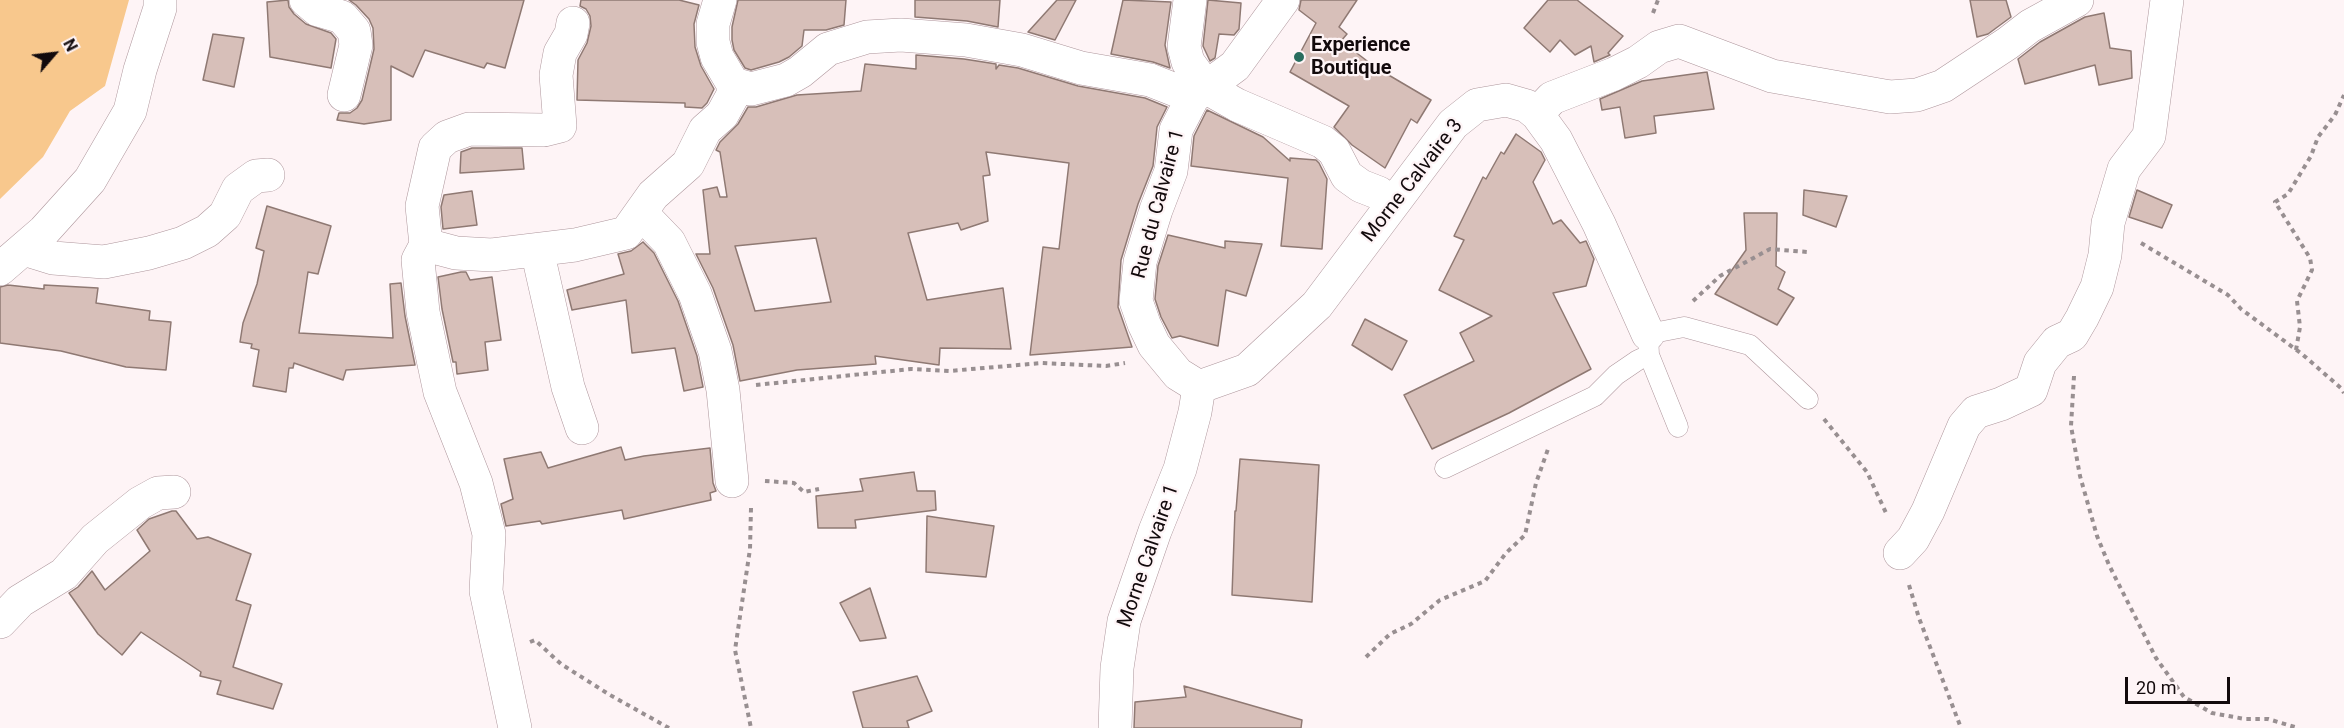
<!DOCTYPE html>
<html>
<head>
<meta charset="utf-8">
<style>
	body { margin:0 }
	#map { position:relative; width:2344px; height:728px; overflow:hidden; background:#fef4f6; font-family:Roboto,sans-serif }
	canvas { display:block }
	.north { position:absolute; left:24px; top:24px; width:60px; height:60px; -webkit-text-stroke:4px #fef4f6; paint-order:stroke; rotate:62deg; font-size:16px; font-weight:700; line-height:24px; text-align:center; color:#120a0c }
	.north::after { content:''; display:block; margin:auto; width:21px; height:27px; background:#120a0c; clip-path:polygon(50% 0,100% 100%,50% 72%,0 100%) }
	.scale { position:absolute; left:2125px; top:677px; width:105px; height:27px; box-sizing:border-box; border:3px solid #120a0c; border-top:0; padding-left:8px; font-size:18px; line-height:21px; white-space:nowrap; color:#120a0c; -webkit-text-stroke:4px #fef4f6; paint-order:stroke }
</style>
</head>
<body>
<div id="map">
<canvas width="2344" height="728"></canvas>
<div class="north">N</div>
<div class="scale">20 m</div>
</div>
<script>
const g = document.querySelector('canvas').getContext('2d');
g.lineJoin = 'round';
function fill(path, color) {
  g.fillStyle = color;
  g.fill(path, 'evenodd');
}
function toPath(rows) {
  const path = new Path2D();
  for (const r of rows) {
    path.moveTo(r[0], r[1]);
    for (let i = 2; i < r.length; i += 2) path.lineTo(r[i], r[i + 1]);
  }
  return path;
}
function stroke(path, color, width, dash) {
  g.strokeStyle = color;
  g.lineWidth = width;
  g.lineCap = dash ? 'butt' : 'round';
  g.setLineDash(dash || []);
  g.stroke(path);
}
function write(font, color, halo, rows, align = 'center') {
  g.font = font + ' Roboto,sans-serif';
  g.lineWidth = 4.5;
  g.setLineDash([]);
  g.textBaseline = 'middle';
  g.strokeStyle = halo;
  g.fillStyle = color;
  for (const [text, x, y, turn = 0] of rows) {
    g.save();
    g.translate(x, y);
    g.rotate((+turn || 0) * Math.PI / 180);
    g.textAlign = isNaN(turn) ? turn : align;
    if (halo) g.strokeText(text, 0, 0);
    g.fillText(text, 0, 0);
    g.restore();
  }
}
fill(toPath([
	[0,0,129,0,105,86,70,111,43,157,0,199]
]), '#f8c88d');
const building = toPath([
	[288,0,289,7,294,14,306,24,331,33,336,39,331,68,270,57,267,2,288,0],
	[349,0,524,0,505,68,487,63,484,68,425,50,413,77,391,66,391,120,364,124,337,120,339,113,350,113,357,108,362,100,374,49,373,28,369,19,356,5,349,0],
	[581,0,679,0,699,5,694,24,695,47,701,66,714,89,707,103,702,108,685,107,685,103,577,100,578,60,587,43,591,26,590,16,586,9,580,6,581,0],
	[738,0,846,0,844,25,826,30,804,30,802,46,789,57,779,62,751,70,745,68,734,50,732,40,732,27,738,0],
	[915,0,1000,0,998,27,967,21,915,17,915,0],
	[1057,0,1076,0,1055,40,1028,32,1057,0],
	[1123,0,1171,2,1165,45,1170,68,1153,62,1111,54,1123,0],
	[1208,0,1241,3,1239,29,1234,35,1219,34,1215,58,1210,61,1203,46,1208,0],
	[1301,0,1357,0,1339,27,1347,34,1341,41,1375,67,1431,100,1417,123,1411,119,1385,168,1352,145,1334,127,1349,106,1290,72,1316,23,1299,10,1301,0],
	[1548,0,1577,0,1623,36,1608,53,1610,55,1594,62,1591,46,1575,55,1560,40,1550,52,1524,28,1548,0],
	[1970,0,2006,0,2011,17,1988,34,1977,37,1970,0],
	[2104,13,2110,48,2131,51,2132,78,2099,85,2095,65,2025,84,2018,59,2040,42,2085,17,2104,13],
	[213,34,244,38,234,87,203,80,213,34],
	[916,55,964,59,996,64,996,69,999,65,1018,68,1078,86,1145,98,1167,107,1157,127,1153,166,1138,204,1121,260,1118,307,1132,347,1030,355,1043,247,1059,249,1069,163,986,152,990,175,983,176,988,221,961,230,958,223,908,233,927,300,1003,288,1011,349,940,348,939,365,875,356,876,364,797,370,740,381,733,345,713,288,696,254,710,254,703,190,717,187,720,197,727,197,720,152,716,150,720,142,738,124,748,107,756,107,797,95,861,91,865,64,916,69,916,55],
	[816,238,831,302,755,311,735,246,816,238],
	[1707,72,1714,109,1654,116,1656,133,1625,138,1620,107,1602,110,1600,99,1642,81,1707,72],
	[1207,110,1263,137,1290,161,1290,158,1316,160,1319,163,1327,179,1322,249,1281,246,1288,178,1191,166,1194,136,1207,110],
	[1516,134,1541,152,1545,160,1533,182,1553,224,1561,220,1580,243,1586,241,1594,259,1586,286,1553,293,1591,369,1509,413,1432,449,1404,395,1474,361,1460,333,1492,316,1439,290,1464,240,1454,236,1483,177,1486,179,1501,152,1504,154,1516,134],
	[472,148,522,148,524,169,460,173,461,152,472,148],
	[1804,190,1847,196,1836,227,1803,215,1804,190],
	[2137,190,2172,205,2162,228,2129,217,2137,190],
	[472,191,477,225,443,229,441,207,444,195,472,191],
	[267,206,331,226,318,274,308,272,299,333,393,338,390,284,401,283,405,316,415,365,346,370,343,380,294,363,293,368,289,368,286,392,253,386,259,350,251,348,252,344,240,342,243,323,257,284,264,251,256,248,267,206],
	[1744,213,1777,213,1776,266,1785,272,1778,289,1794,298,1777,325,1715,294,1746,250,1744,213],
	[1168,235,1225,248,1225,241,1262,244,1246,296,1226,290,1218,346,1180,336,1172,338,1161,317,1155,299,1158,266,1168,235],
	[643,242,654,253,678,301,697,356,703,387,684,391,675,348,632,353,626,300,572,310,567,290,624,274,618,254,631,251,643,242],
	[461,272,466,272,470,280,492,277,501,340,485,342,488,370,457,374,456,362,453,362,442,309,438,277,461,272],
	[8,285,44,289,44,285,98,288,96,303,150,311,149,320,171,322,166,370,126,367,61,351,0,343,0,287,8,285],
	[1365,319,1407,341,1392,370,1352,345,1365,319],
	[621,447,625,460,644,456,710,448,713,483,716,491,710,493,711,500,624,519,622,510,542,524,540,521,506,526,501,504,513,499,504,459,541,452,548,468,621,447],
	[1240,459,1319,465,1312,602,1232,595,1235,511,1236,511,1240,459],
	[914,472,917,491,935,491,936,510,855,520,856,528,818,528,816,496,863,491,860,479,914,472],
	[172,511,176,511,197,539,208,537,251,554,236,600,251,605,233,667,282,684,273,709,217,694,221,681,200,676,201,672,141,632,122,655,98,634,69,593,78,587,92,571,105,590,150,551,137,530,149,519,172,511],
	[927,516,994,526,986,577,926,572,927,516],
	[870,588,886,638,860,641,840,603,870,588],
	[917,676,932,711,907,721,909,728,863,728,853,692,917,676],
	[1184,686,1302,720,1301,728,1134,728,1135,702,1186,697,1184,686]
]);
fill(building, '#d7bfb9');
stroke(building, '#8f7973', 1.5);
const service = toPath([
	[1678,427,1649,355,1648,334,1684,327,1750,345,1808,399],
	[1445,468,1595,396,1616,375,1638,360,1649,355]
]);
const minor = toPath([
	[306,0,318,10,342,17,354,31,356,45,344,95],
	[720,0,713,24,713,42,717,57,733,84,751,89,786,80,800,72,828,49,867,37,901,35,966,40,1022,50,1081,68,1150,80,1193,97],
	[1190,0,1184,47,1188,62,1207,88,1237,105,1323,142,1334,151,1347,176,1361,186,1379,193,1392,204],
	[1537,114,1552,98,1614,74,1638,62,1659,47,1679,41,1772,76,1890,97,1917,95,1943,86,2008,43,2030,26,2077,0],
	[641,213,669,242,695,294,715,351,723,390,732,481],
	[426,245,456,253,492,255,575,245,626,233,653,195,688,164,705,130,722,115,733,95,733,84],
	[24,249,53,258,104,262,149,253,183,243,207,231,225,215,238,189,256,176,268,175],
	[537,250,568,387,582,428],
	[0,269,44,231,90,180,130,111,140,70,160,8,160,0],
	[1199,387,1247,370,1317,305,1453,124,1477,105,1506,100,1527,106,1537,114,1556,140,1599,224,1648,334],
	[1199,387,1178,374,1154,345,1144,324,1136,301,1140,262,1156,210,1171,171,1176,130,1193,97,1235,66,1283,0],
	[1900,553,1913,539,1928,511,1964,426,1976,412,2001,404,2031,390,2040,363,2057,342,2072,335,2082,318,2097,287,2105,255,2108,223,2124,169,2149,136,2167,0],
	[0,622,20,601,64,574,95,539,140,503,158,493,174,492],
	[515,728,486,591,489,534,476,483,440,392,423,312,418,260,426,245,422,206,435,148,447,137,469,129,544,130,560,126,556,75,560,53,571,34,573,23],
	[1115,728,1117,668,1124,621,1155,531,1180,469,1195,412,1199,387]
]);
stroke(service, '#ae969c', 21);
stroke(minor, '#ae969c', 34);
stroke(toPath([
	[1653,13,1658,0],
	[2141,243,2228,295,2241,309,2302,354,2342,389,2344,393],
	[1693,301,1720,276,1770,249,1807,252],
	[2296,350,2300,327,2297,301,2312,270,2310,258,2275,202,2288,194,2311,156,2318,137,2335,115,2344,95],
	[2074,376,2071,426,2080,476,2097,536,2109,565,2156,658,2184,697,2212,713,2245,719,2268,719,2298,728],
	[756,385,911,369,949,371,1042,363,1106,366,1125,363],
	[1824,419,1867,472,1887,515],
	[765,481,794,483,804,492,819,489],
	[751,508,750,549,735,650,751,728],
	[1909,585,1919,618,1961,728],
	[530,642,535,640,561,664,610,695,669,728],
	[1366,657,1390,634,1411,624,1440,600,1485,581,1506,553,1525,535,1536,483,1548,449]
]), '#988f91', 4, [4.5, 4.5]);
stroke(service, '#fff', 20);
stroke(minor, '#fff', 33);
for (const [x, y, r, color] of [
	[1299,57,6,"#296d5e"]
]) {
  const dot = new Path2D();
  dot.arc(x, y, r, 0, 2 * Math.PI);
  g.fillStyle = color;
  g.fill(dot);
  stroke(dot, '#fef4f6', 2);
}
write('bold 20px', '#120a0c', '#fef4f6', [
	["Experience",1311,46],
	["Boutique",1311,69]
], 'left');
write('20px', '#120a0c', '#fef4f6', [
	["Morne Calvaire 3",1413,181,-52],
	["Rue du Calvaire 1",1159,204,-75],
	["Morne Calvaire 1",1149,556,-71]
]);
</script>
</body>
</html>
